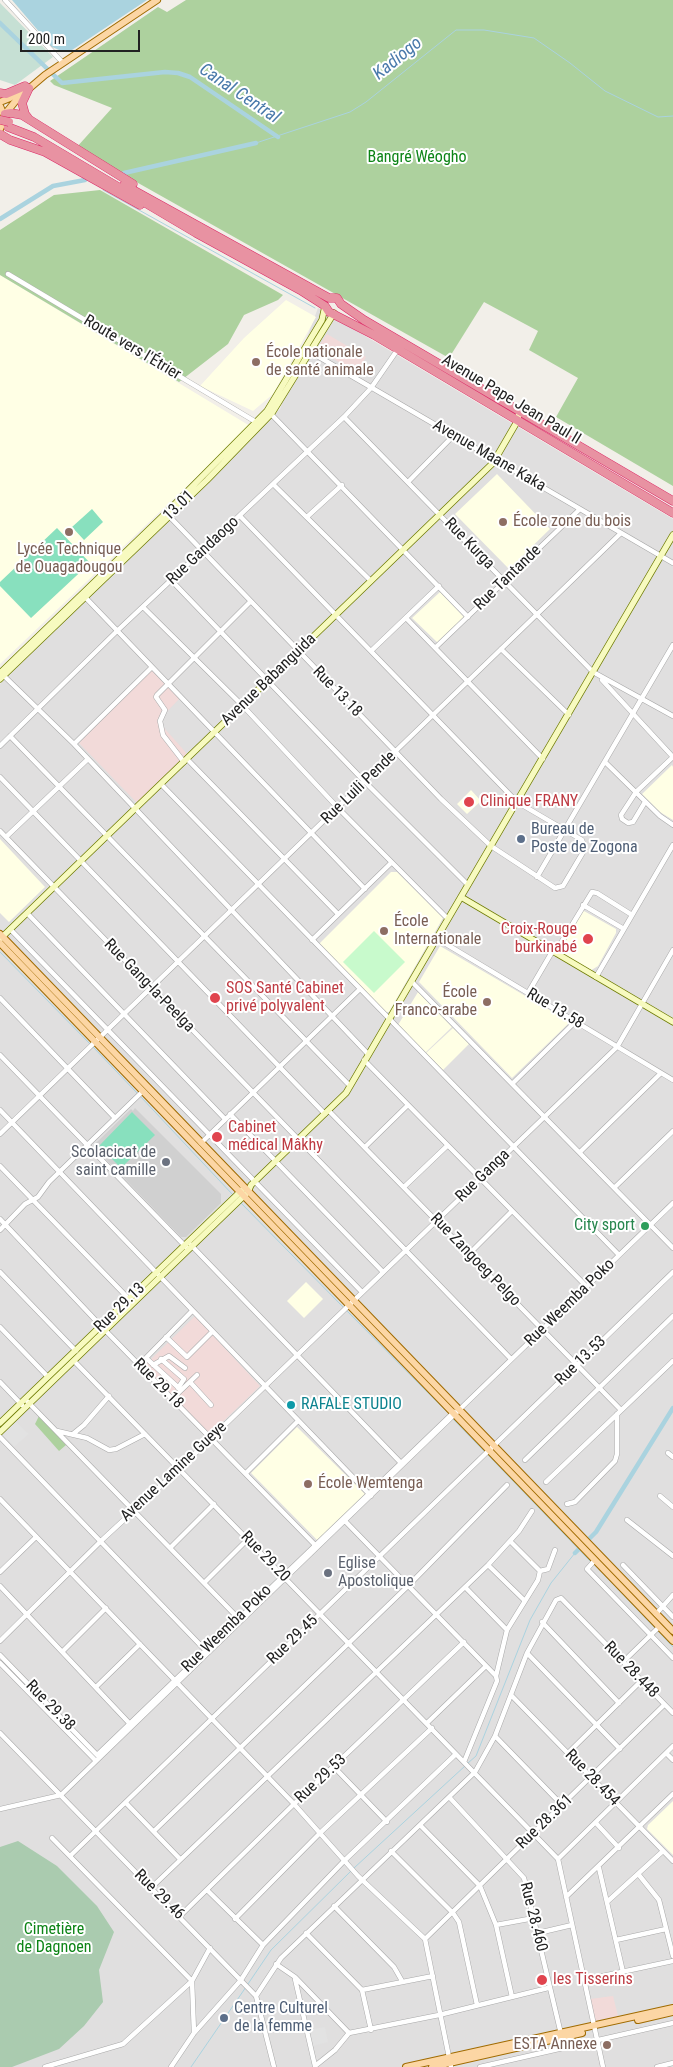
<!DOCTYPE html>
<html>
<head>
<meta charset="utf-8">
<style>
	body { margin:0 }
	#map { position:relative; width:673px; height:2067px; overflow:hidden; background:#f2efe9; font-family:"Roboto Condensed",sans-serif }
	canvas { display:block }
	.scale { position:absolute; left:20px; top:30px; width:120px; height:22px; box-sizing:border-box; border:2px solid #222; border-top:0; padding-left:6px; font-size:15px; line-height:18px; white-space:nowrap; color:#222; -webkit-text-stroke:4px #fff; paint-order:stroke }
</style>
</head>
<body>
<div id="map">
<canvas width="673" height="2067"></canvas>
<div class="scale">200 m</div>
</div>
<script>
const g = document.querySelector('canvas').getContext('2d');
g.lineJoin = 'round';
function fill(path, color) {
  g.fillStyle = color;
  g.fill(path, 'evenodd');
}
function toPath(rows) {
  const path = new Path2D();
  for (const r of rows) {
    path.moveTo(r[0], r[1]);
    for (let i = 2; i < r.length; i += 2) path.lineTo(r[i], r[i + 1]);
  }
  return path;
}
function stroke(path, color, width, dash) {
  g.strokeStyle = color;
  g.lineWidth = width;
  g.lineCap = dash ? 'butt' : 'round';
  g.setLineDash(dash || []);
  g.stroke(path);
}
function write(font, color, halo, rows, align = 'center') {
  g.font = font + ' "Roboto Condensed",sans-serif';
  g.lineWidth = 4;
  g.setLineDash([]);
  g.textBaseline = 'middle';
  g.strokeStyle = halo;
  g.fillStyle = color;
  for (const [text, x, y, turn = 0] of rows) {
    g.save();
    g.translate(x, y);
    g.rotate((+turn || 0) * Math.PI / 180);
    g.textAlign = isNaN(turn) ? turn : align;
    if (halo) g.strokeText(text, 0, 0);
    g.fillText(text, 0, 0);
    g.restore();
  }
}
fill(toPath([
	[318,308,673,519,673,2067,0,2067,0,684,280,409]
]), '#e0dfdf');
fill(toPath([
	[327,334,366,357,357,373,317,349],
	[151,670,180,698,158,721,189,756,138,804,79,743],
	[195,1316,260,1386,210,1434,144,1366],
	[613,1996,618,2016,595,2021,590,1999]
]), '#f2dad9');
fill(toPath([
	[0,275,250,426,0,664],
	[286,300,316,317,273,394,253,411,200,386,244,338],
	[497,474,550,529,509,569,455,514],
	[440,592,464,617,439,644,412,618],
	[672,765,673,767,673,820,660,812,642,794],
	[471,790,481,801,467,814,457,804],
	[0,839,45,887,9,922,0,913],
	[391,872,397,872,443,918,389,1012,386,1012,319,944],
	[580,911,584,911,616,929,616,933,598,966,590,971,562,956,560,945],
	[440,946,570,1022,512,1078,419,982],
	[418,992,452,1027,425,1053,398,1025],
	[453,1028,469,1044,443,1070,426,1053],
	[306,1282,323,1299,304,1318,287,1301],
	[297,1427,366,1495,318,1541,251,1473],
	[673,1801,673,1855,647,1829,648,1825]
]), '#ffffe5');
fill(toPath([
	[135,1108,221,1194,221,1203,186,1237,181,1237,96,1149,96,1143,131,1109,133,1111]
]), '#d0d0d0');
fill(toPath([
	[186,0,673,0,673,486,556,417,578,378,529,350,538,331,484,302,449,358,76,148,112,108,54,85,50,81,158,7,167,12],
	[100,190,283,295,278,300,244,315,228,344,179,382,0,275,0,230,54,195],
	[39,1416,66,1445,59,1451,35,1424]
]), '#add19e');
fill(toPath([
	[0,3,53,57,15,85,0,80]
]), '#c6e0d4');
fill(toPath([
	[18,1841,57,1866,97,1906,114,1932,99,1970,103,2002,84,2026,59,2049,12,2067,0,2067,0,1847]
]), '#aacbaf');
fill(toPath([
	[374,931,405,962,374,993,343,962]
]), '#c8facc');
fill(toPath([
	[92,509,103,522,84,540,72,527],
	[57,528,90,563,31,618,0,586,0,582],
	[132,1112,155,1135,121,1168,99,1146]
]), '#88e0be');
fill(toPath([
	[15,1421,29,1434,14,1447,2,1434],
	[325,2027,328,2042,312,2046,309,2030]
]), '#e2e2e2');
fill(toPath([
	[12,0,147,0,69,52,64,52,52,47]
]), '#aad3df');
stroke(toPath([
	[256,143,350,112,366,102,456,30,484,30,534,38,570,63,605,91,658,117,673,116],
	[103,190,315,308],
	[0,952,90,1044],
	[93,1047,137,1093],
	[140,1096,233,1195],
	[241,1203,343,1307],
	[346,1310,449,1414],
	[453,1419,485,1452],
	[488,1455,591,1562],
	[594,1564,655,1628],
	[658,1631,673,1647],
	[468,1763,476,1756,530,1620,551,1583,575,1553],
	[354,1868,465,1766],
	[248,1984,271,1950,351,1871],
	[191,2067,246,1987]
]), '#aad3df', 1);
stroke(toPath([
	[0,23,62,83,165,72,178,73,190,77,278,137],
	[124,173,256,143],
	[0,219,53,186,85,180],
	[575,1553,596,1532,673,1408]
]), '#aad3df', 4.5);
const street = toPath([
	[5,0,63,63],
	[8,274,256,422],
	[307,350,673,563],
	[270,413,468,617],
	[344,417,593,672,673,716],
	[409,481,454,435],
	[274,485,371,581],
	[169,516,441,799,491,846,555,888,563,886,585,849,582,840,517,802,240,516],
	[308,516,342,485],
	[171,580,365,782,468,885],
	[84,596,365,889],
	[143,607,243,706,338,808,448,919],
	[406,618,543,759],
	[436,647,580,509],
	[501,649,569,715],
	[371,651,439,586],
	[2,674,74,744,368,1054],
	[602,680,673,757],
	[10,736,350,1086],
	[74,744,151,668],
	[0,746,117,631,344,417,371,388,398,349],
	[187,759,338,914],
	[184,762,163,735,160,721,165,710,156,697,157,695,250,602],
	[605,762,660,816,673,825],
	[0,777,325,1114],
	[161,784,619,1255],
	[645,802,633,822,628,823,622,819,621,815,636,792,673,757],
	[0,831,511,1359],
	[6,837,88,759],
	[537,877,673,645],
	[583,905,624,929],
	[27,913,225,1119],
	[10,929,362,1292],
	[436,938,673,1080],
	[312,940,391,863],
	[555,953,592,892,597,893,632,915],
	[596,977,673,845],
	[412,982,673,1248],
	[528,993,552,952],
	[0,998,115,1118],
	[0,1055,186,1247],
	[364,1060,587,1287],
	[512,1084,576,1021],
	[0,1110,371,1496],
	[329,1111,620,1409],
	[230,1114,383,1272],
	[0,1134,621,533],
	[201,1143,360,989],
	[365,1147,408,1105],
	[580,1152,661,1073],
	[0,1166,129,1299],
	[404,1187,447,1146],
	[615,1187,673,1131],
	[0,1219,101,1326,317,1547],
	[0,1230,25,1204,38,1197,49,1182,143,1091],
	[191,1245,402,1464],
	[469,1254,512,1211],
	[0,1272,76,1351],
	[0,1327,48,1377],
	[166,1337,187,1357,212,1332],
	[146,1358,181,1390],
	[161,1359,184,1379,178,1388],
	[74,1361,558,1859,603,2067],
	[139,1365,192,1311],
	[153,1365,169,1356,185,1368],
	[0,1382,22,1405],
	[190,1382,211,1405],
	[173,1398,197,1375],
	[25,1399,239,1619],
	[57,1431,87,1438,109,1450,116,1449,145,1434],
	[73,1434,84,1425,109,1396],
	[0,1437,207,1652],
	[668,1453,673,1457],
	[525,1460,673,1316],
	[246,1473,298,1421],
	[546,1482,673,1361],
	[660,1496,673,1507],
	[0,1499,294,1804,358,1876,425,1939,451,2067],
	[567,1504,575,1502,615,1461,617,1454,617,1414],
	[627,1520,673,1556],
	[345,1521,496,1676,497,1681,464,1762],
	[510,1541,540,1571,548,1569,555,1550],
	[171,1547,214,1504],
	[595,1560,587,1569,673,1658],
	[488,1565,525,1601],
	[623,1565,673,1617],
	[0,1572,36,1537],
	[205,1582,248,1539],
	[0,1586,131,1725],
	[465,1587,507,1630],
	[656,1614,673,1595],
	[542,1622,619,1703],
	[0,1641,102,1540,179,1469,617,1047,673,950],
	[63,1651,106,1608],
	[527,1653,620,1749],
	[0,1655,98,1756],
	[624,1661,659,1627],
	[0,1663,96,1761],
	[496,1676,507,1630,538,1580,540,1571],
	[96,1687,140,1644],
	[511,1695,673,1861],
	[427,1723,486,1666],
	[0,1733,256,1996],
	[495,1736,562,1805],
	[568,1753,642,1680],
	[666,1753,673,1760],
	[97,1755,454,1412],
	[334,1767,387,1822],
	[450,1798,524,1878,561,2034],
	[126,1803,180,1859],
	[0,1809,61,1795,673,1203],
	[596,1823,619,1848],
	[420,1825,480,1886,496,1925,512,1997],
	[154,1831,408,1586,507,1485],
	[391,1851,453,1913,459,1922,477,2005],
	[70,1856,673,1272],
	[558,1859,673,1746],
	[599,1868,623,1972],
	[639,1875,659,1900,673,1956],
	[152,1887,488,1565,519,1531,532,1511],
	[207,1890,263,1945],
	[566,1897,673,1794],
	[607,1902,663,1851],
	[334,1906,394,1967,402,1981],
	[180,1916,294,1804,464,1642],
	[235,1919,320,1833,432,1728],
	[496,1925,534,1918],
	[306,1933,362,1990,371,2030],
	[538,1933,572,1925],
	[425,1939,664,1705],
	[616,1940,666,1929],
	[276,1964,295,1977,349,2033,335,2050,315,2066],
	[295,1979,315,2066],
	[584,1980,673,1961],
	[362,1990,433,1976],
	[194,2033,192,1981,210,1948],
	[349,2033,439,2015,548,1988],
	[45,2067,123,2044,192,1981,52,1838],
	[171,2067,194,2033,241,1980,263,1945,344,1861,456,1754],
	[274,2067,256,1996,281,1958,475,1772,495,1736,527,1653,556,1600,561,1598,673,1713],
	[480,2067,673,2023],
	[657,2067,673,2063]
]);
const secondary = toPath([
	[0,673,166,513,267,411,322,320,325,306],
	[0,679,207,480,272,413,334,313],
	[461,897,673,1022],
	[0,939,493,463,518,420,519,410],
	[0,1423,243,1189],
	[0,1432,248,1192,251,1185,346,1093,673,535]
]);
const primary = toPath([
	[0,102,10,98,20,90],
	[0,106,5,118,0,129],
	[5,114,18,98,45,75,157,0],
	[0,934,673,1631],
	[0,943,673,1641],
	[638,2020,673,2012],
	[406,2067,673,2008],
	[432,2067,582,2033]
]);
const highway = toPath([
	[0,93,6,94,25,86],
	[5,114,11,113,22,115,133,184],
	[28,118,25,114,22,103,29,88],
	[8,127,34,137,196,233,300,290,325,306,329,312,374,335,673,513],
	[0,134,10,140,45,152,140,205],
	[124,185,318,292,329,298,337,298,341,304,364,320,673,501]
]);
stroke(street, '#a9a9a9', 5.5);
stroke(secondary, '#707d05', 7);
stroke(primary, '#a06b00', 8);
stroke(highway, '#dc2a67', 9);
stroke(street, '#fff', 4.5);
stroke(secondary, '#f7fabf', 5.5);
stroke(primary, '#fcd6a4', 6);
stroke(highway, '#e892a2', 8);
const highwayBridge = toPath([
	[0,120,9,122]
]);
stroke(highwayBridge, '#dc2a67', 9, []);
stroke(highwayBridge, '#e892a2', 8);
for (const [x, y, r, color] of [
	[256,362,5,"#8d6e63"],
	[503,522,5,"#8d6e63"],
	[69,532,5,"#8d6e63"],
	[469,802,6,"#e0444e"],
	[521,839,5,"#5c6f8a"],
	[384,931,5,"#8d6e63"],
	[588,939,6,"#e0444e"],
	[215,998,6,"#e0444e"],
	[487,1002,5,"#8d6e63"],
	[217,1137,6,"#e0444e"],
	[166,1162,5,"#6b7280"],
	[645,1226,5,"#2e9e5b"],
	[291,1405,5,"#0f9aa8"],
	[308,1484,5,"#8d6e63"],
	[328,1573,5,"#6b7280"],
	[542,1980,6,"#e0444e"],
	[224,2018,5,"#5c6f8a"],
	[607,2045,5,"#8d6e63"]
]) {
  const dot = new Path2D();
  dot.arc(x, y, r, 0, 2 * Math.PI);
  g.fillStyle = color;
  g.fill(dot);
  stroke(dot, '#fff', 2);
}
write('16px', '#0c8416', '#fff', [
	["Bangré Wéogho",417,158],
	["Cimetière",54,1930],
	["de Dagnoen",54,1948]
]);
write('16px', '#222', '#fff', [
	["Route vers l'Étrier",132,348,31],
	["Avenue Pape Jean Paul II",511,400,31],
	["Avenue Maane Kaka",489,456,30],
	["13.01",179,506,-44],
	["Rue Kurga",469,544,46],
	["Rue Gandaogo",203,551,-43],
	["Rue Tantande",508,578,-44],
	["Avenue Babanguida",269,680,-44],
	["Rue 13.18",337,692,46],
	["Rue Luili Pende",359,788,-44],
	["Rue Gang-la-Peelga",149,986,46],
	["Rue 13.58",555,1009,31],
	["Rue Ganga",483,1176,-44],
	["Rue Zangoeg Pelgo",475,1260,46],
	["Rue Weemba Poko",570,1303,-44],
	["Rue 29.13",120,1308,-44],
	["Rue 13.53",581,1361,-44],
	["Rue 29.18",158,1384,45],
	["Avenue Lamine Gueye",174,1472,-43],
	["Rue 29.20",265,1557,46],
	["Rue Weemba Poko",227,1629,-44],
	["Rue 29.45",293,1640,-44],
	["Rue 28.448",631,1670,46],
	["Rue 29.38",50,1706,46],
	["Rue 28.454",592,1778,46],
	["Rue 29.53",321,1779,-43],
	["Rue 28.361",545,1822,-44],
	["Rue 29.46",159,1895,45],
	["Rue 28.460",533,1917,76]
]);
write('16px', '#785e54', '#fff', [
	["École nationale",266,353],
	["de santé animale",266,371],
	["École zone du bois",513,522],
	["Lycée Technique",69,550,"center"],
	["de Ouagadougou",69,568,"center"],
	["École",394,922],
	["Internationale",394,940],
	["École",477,993,"right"],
	["Franco-arabe",477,1011,"right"],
	["École Wemtenga",318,1484],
	["ESTA Annexe",597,2045,"right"]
], 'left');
write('16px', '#be3a42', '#fff', [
	["Clinique FRANY",480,802],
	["Croix-Rouge",577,930,"right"],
	["burkinabé",577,948,"right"],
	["SOS Santé Cabinet",226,989],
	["privé polyvalent",226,1007],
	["Cabinet",228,1128],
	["médical Mâkhy",228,1146],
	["les Tisserins",553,1980]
], 'left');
write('16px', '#4e5e75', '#fff', [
	["Bureau de",531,830],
	["Poste de Zogona",531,848],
	["Centre Culturel",234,2009],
	["de la femme",234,2027]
], 'left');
write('16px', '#5b616d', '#fff', [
	["Scolacicat de",156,1153],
	["saint camille",156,1171],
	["Eglise",338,1564,"left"],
	["Apostolique",338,1582,"left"]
], 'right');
write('16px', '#27864d', '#fff', [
	["City sport",635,1226]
], 'right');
write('16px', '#0d838f', '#fff', [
	["RAFALE STUDIO",301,1405]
], 'left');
write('italic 18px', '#4a7aab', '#fff', [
	["Kadiogo",398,59,-39],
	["Canal Central",239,94,34]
]);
</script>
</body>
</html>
